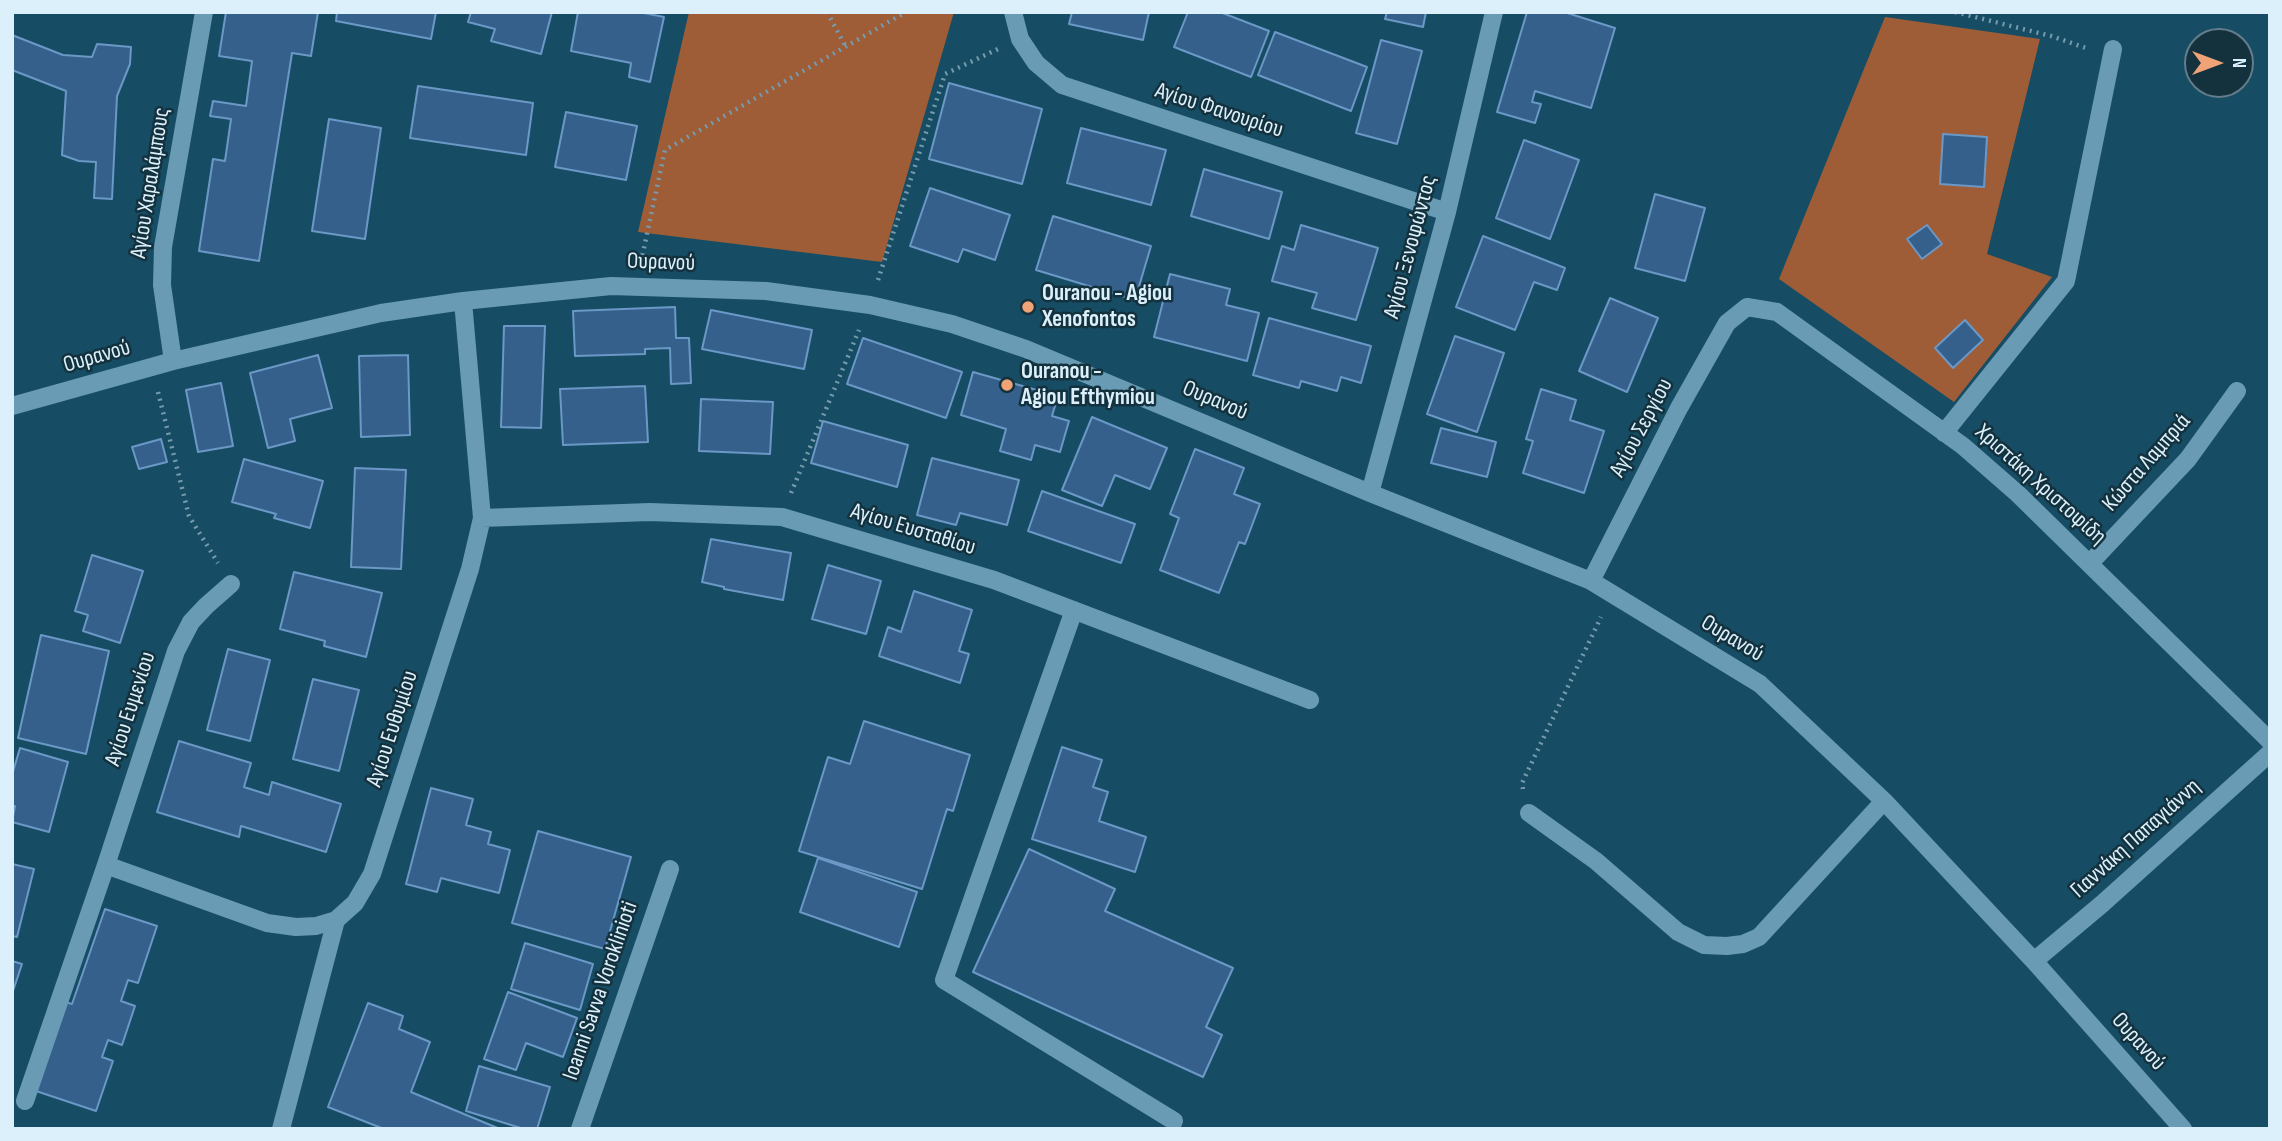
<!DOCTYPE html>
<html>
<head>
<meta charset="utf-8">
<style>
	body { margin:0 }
	#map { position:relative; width:2282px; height:1141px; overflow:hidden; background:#164d64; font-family:"Sofia Sans Condensed",sans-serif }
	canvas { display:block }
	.frame { position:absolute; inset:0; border:14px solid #dcf0fb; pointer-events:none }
	.north { position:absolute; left:2184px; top:28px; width:70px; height:70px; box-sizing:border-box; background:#14313e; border:2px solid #647d8a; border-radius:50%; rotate:90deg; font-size:19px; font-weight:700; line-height:28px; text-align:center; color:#dcf0fb }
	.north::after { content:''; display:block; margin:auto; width:24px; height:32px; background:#efa377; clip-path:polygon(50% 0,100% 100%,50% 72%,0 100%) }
</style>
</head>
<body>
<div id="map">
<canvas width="2282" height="1141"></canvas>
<div class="frame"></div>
<div class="north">N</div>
</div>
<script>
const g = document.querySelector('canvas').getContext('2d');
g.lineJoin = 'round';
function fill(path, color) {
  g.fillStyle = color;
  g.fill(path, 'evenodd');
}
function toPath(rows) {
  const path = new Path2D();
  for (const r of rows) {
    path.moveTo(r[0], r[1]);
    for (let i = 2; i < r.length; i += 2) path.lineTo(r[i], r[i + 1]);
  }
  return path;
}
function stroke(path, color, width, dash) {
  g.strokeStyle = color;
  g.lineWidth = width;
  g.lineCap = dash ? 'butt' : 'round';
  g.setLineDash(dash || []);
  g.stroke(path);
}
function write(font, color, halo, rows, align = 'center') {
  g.font = font + ' "Sofia Sans Condensed",sans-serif';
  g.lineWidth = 5;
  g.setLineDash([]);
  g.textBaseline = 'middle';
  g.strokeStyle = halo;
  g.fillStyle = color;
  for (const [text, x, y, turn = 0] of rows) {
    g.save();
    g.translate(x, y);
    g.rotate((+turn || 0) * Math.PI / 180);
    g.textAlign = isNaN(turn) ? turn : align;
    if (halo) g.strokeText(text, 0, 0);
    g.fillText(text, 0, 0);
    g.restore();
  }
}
fill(toPath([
	[689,12,954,12,882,262,638,232],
	[1885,17,2040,39,1987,254,2052,277,1954,402,1779,279]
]), '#9e5d36');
const building = toPath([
	[226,12,318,12,311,56,292,53,259,261,199,251,213,159,225,161,231,119,210,116,213,101,246,106,252,61,219,56,226,12],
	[337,12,436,12,431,39,336,21,337,12],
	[471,12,552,12,541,54,491,41,495,29,468,22,471,12],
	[578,12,639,12,664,17,650,82,629,77,631,63,571,51,578,12],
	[1072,12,1149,12,1143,40,1069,24,1072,12],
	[1188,12,1220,12,1269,31,1251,77,1174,47,1188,12],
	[1387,12,1426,12,1423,27,1385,19,1387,12],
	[1527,12,1564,12,1615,28,1591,108,1535,91,1532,102,1541,104,1535,123,1497,112,1527,12],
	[1275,32,1367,67,1351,111,1258,75,1275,32],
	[12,35,63,55,92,57,97,44,131,47,130,64,117,96,112,199,94,198,96,162,79,161,62,155,66,91,12,70,12,35],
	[1381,40,1422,51,1397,144,1356,133,1381,40],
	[949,83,1042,109,1022,184,929,159,949,83],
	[418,86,533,103,526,155,410,138,418,86],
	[566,112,637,126,626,180,555,167,566,112],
	[329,119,381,128,365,239,312,231,329,119],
	[1081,128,1166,150,1151,205,1067,183,1081,128],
	[1943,134,1987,137,1984,187,1940,184,1943,134],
	[1524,140,1579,160,1550,239,1496,218,1524,140],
	[1204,169,1282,192,1269,239,1191,216,1204,169],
	[930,188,1010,215,995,260,963,249,958,262,910,246,930,188],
	[1655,194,1705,208,1685,281,1635,268,1655,194],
	[1053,216,1151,246,1135,300,1036,270,1053,216],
	[1301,225,1378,248,1356,320,1312,308,1317,293,1272,281,1282,246,1294,250,1301,225],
	[1927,225,1942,244,1922,259,1907,239,1927,225],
	[1483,236,1565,268,1557,290,1534,282,1515,330,1456,307,1483,236],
	[1170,274,1230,289,1226,305,1259,313,1247,361,1154,337,1170,274],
	[1610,298,1658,318,1627,392,1579,371,1610,298],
	[675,307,676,338,689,338,691,383,671,384,670,348,645,349,645,354,575,356,573,311,675,307],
	[711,310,812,330,804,369,702,349,711,310],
	[1269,318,1371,346,1361,383,1341,377,1337,391,1301,381,1299,388,1253,375,1269,318],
	[1965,320,1983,340,1953,368,1935,348,1965,320],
	[504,326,545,326,541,428,501,427,504,326],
	[1455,336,1504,353,1477,432,1427,414,1455,336],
	[863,338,962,372,946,418,847,384,863,338],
	[318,355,332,408,290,419,295,441,268,448,250,373,318,355],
	[408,355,410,435,361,437,359,356,408,355],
	[973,372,1058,396,1052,416,1069,421,1060,452,1035,445,1031,460,1000,451,1006,429,961,415,973,372],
	[221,383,233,446,198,452,186,390,221,383],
	[645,386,648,442,563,445,560,389,645,386],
	[1541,389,1576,400,1570,420,1604,431,1584,493,1523,473,1533,441,1526,439,1541,389],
	[701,399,773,402,770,454,699,451,701,399],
	[1092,417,1167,448,1150,489,1115,475,1102,506,1062,490,1092,417],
	[823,421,908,445,897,487,811,463,823,421],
	[1441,428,1496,442,1487,477,1431,463,1441,428],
	[161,439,167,462,139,469,132,447,161,439],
	[1195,449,1244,468,1234,494,1260,504,1245,544,1239,542,1219,593,1160,570,1179,518,1170,514,1195,449],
	[932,458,1019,480,1007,525,960,513,956,525,917,515,932,458],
	[244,459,323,481,310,528,274,518,276,514,232,502,244,459],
	[355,468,406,470,401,569,351,567,355,468],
	[1042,491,1135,524,1121,563,1028,531,1042,491],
	[711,539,791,553,783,600,724,589,724,587,702,582,711,539],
	[92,555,143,571,120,643,83,631,88,615,75,611,92,555],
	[828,565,881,581,866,634,812,619,828,565],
	[294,572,382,593,366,657,324,646,325,641,280,629,294,572],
	[914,591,972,610,959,651,969,654,960,683,879,656,888,627,901,632,914,591],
	[41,635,109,651,86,754,18,738,41,635],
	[228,649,270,660,250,741,207,730,228,649],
	[313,679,359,690,339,771,293,759,313,679],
	[864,721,970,755,953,811,947,809,922,889,799,851,828,757,850,764,864,721],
	[179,741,251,763,244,787,269,795,272,782,341,804,326,852,241,826,239,837,157,812,179,741],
	[1062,747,1102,760,1093,787,1108,792,1099,821,1146,837,1135,872,1032,839,1062,747],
	[20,748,68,762,49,832,12,822,15,806,12,806,12,775,20,748],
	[431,788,473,799,466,825,491,832,488,844,510,850,499,893,441,878,437,892,406,884,431,788],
	[538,831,631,857,605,949,512,923,538,831],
	[1029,849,1115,889,1105,911,1233,968,1206,1027,1222,1035,1203,1077,973,972,1029,849],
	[818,858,917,892,899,947,800,912,818,858],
	[12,864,34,869,17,937,12,936,12,864],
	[105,909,157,926,138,983,128,980,121,1001,135,1006,122,1045,108,1040,102,1057,113,1061,96,1111,33,1090,62,1001,72,1004,105,909],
	[525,943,593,964,580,1010,511,989,525,943],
	[12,961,22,964,12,994,12,961],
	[508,992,577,1018,563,1057,526,1043,516,1070,484,1059,508,992],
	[368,1003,403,1016,399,1029,430,1042,411,1092,500,1129,384,1129,328,1107,368,1003],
	[479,1066,550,1087,537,1129,524,1129,466,1111,479,1066]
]);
fill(building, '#35608b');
stroke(building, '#6b98c6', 2);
stroke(toPath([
	[827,12,846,47],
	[1955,12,2051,36,2086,48],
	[641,262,665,150,906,12],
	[878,280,945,74,998,49],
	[158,392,189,516,218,563],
	[791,493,859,330],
	[1523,789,1522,783,1601,617]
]), '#759bac', 4.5, [2, 5]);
stroke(toPath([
	[1013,12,1020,39,1036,63,1062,85,1447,212],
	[173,361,162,285,163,247,204,12],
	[12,406,173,361,381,313,463,301,611,286,766,291,870,305,952,324,1026,349,1370,493,1591,581,1760,684,1884,801,2034,961,2183,1129],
	[1944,433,2066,281,2113,49],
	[1370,493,1447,212,1494,12],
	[482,518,650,512,782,517,994,580,1310,700],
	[2090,563,2188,459,2237,391],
	[1591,581,1679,408,1727,323,1747,307,1777,312,1963,446,2018,494,2270,741],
	[1074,610,944,980,1174,1121],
	[1529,813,1596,861,1678,932,1704,945,1727,946,1743,944,1759,937,1884,801],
	[106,865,267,923,296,927,316,926,336,920,355,903,372,874,470,569,482,518,463,301],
	[2034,961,2102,904,2270,753],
	[25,1101,106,865,176,651,191,622,206,606,231,584],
	[281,1129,336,920],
	[580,1129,670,869]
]), '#699bb4', 18);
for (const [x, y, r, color] of [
	[1028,307,7,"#efa377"],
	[1007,385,7,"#efa377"]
]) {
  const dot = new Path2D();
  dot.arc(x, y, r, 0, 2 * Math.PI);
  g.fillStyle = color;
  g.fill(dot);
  stroke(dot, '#14313e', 2.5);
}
write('23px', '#dcf0fb', '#14313e', [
	["Αγίου Φανουρίου",1219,111,18],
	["Αγίου Χαραλάμπους",151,183,-81],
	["Αγίου Ξενοφώντος",1411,247,-75],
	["Ουρανού",661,263,2],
	["Ουρανού",97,357,-16],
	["Ουρανού",1215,401,23],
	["Αγίου Σεργίου",1642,428,-62],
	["Κώστα Λαμπριά",2147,463,-49],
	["Χριστάκη Χριστοφίδη",2040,485,42],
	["Αγίου Ευσταθίου",913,530,17],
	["Ουρανού",1732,639,31],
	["Αγίου Ευμενίου",131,709,-72],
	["Αγίου Ευθυμίου",393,729,-72],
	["Γιαννάκη Παπαγιάννη",2136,839,-42],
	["Ioanni Savva Voroklinioti",601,991,-71],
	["Ουρανού",2138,1042,48]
]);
write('bold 23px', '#dcf0fb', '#14313e', [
	["Ouranou - Agiou",1042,294],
	["Xenofontos",1042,320],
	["Ouranou -",1021,372],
	["Agiou Efthymiou",1021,398]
], 'left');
</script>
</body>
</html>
